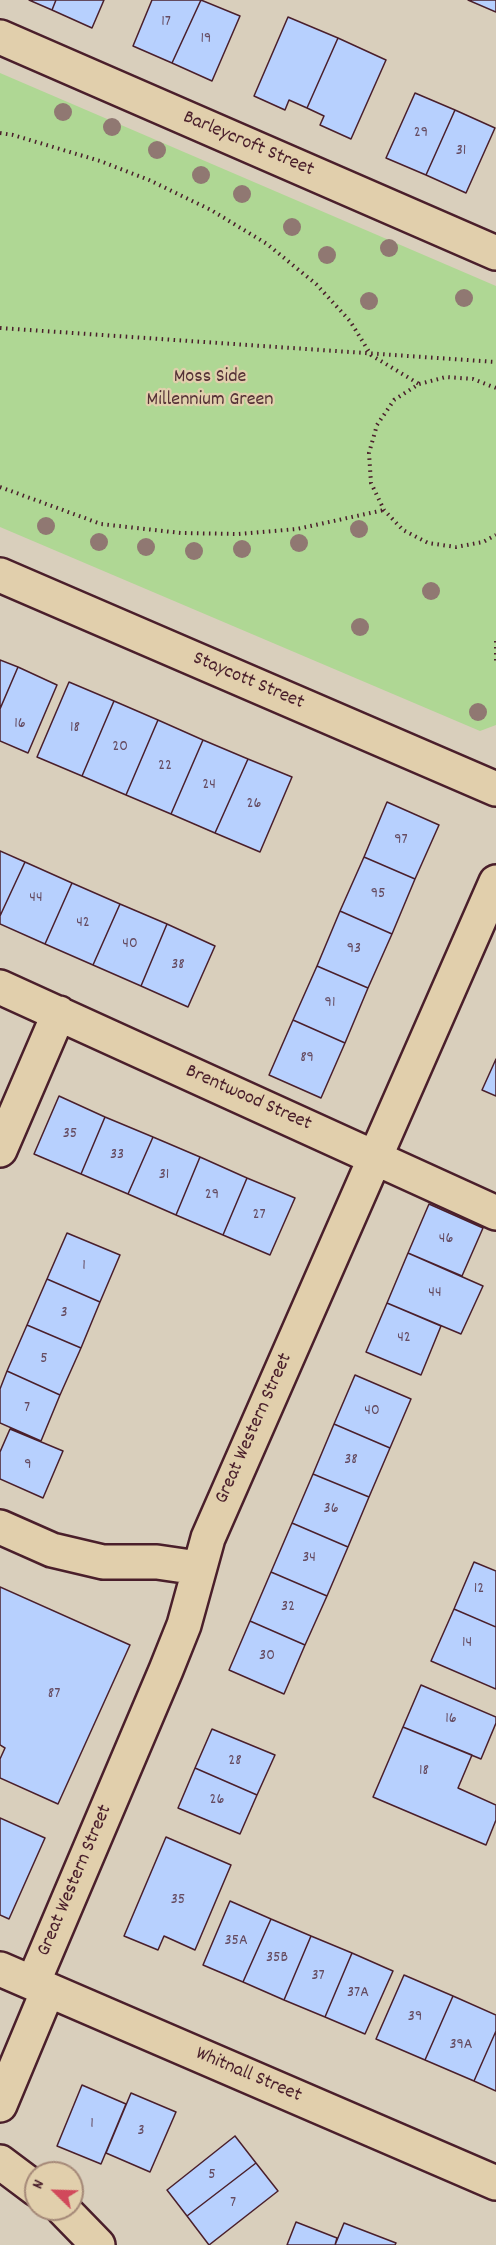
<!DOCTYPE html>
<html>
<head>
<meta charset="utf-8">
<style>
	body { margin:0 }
	#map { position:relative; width:496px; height:2245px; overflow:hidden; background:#d9cfbc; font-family:Dekko,sans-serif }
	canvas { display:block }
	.north { position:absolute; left:24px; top:2161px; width:60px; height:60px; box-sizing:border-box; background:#e1cfac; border:2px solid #a58978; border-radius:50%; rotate:293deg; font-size:16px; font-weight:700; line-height:24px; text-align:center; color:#4a1f2b }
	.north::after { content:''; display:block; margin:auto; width:21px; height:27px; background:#d1495b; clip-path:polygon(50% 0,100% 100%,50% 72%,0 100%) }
</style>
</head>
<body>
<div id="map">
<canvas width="496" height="2245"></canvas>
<div class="north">N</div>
</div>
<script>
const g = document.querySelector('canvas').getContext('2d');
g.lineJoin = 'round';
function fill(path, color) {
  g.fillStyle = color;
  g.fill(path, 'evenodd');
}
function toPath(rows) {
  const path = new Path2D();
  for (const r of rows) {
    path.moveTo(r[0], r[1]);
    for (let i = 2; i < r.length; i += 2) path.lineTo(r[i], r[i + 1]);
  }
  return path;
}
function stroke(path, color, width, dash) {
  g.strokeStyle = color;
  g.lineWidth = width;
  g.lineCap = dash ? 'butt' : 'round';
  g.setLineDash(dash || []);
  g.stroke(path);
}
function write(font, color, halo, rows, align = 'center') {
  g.font = font + ' Dekko,sans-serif';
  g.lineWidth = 4.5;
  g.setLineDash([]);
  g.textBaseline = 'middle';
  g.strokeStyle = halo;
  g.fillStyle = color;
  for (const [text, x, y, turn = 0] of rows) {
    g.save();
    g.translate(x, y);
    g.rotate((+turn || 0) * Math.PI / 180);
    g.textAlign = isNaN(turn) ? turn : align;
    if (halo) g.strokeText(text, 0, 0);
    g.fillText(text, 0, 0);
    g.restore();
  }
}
fill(toPath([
	[0,73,496,286,496,725,480,731,0,527]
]), '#afd794');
const building = toPath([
	[29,0,56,0,52,10,29,0],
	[56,0,104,0,92,28,52,10,56,0],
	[152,0,201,0,172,63,133,46,152,0],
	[201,0,240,16,212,81,172,63,201,0],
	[468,0,496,0,496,12,468,0],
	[288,17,338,38,307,108,289,100,285,110,254,96,288,17],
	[338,38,386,60,351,139,320,125,324,116,307,108,338,38],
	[415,93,455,110,426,175,386,158,415,93],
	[455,110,495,128,466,193,426,175,455,110],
	[0,660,18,667,0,709,0,660],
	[18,667,57,685,28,753,0,741,0,709,18,667],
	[69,682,114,701,82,776,37,757,69,682],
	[114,701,158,720,126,795,82,776,114,701],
	[158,720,203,740,171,814,126,795,158,720],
	[203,740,248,759,215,833,171,814,203,740],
	[248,759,292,777,260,852,215,833,248,759],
	[387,802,439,825,415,879,364,857,387,802],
	[0,851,25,862,0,916,0,851],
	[364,857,415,879,392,934,340,911,364,857],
	[25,862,72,883,45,944,0,924,0,916,25,862],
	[72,883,120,904,93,965,45,944,72,883],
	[120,904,167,924,141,986,93,965,120,904],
	[340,911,392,934,368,988,317,966,340,911],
	[167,924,215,946,188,1007,141,986,167,924],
	[317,966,368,988,345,1043,293,1020,317,966],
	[293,1020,345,1043,321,1098,269,1075,293,1020],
	[496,1059,496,1096,482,1090,496,1059],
	[59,1096,105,1117,81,1174,34,1154,59,1096],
	[105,1117,153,1137,128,1194,81,1174,105,1117],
	[153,1137,200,1157,176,1215,128,1194,153,1137],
	[200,1157,247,1178,223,1235,176,1215,200,1157],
	[247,1178,295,1198,270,1255,223,1235,247,1178],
	[429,1204,483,1228,462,1276,408,1253,429,1204],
	[67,1233,120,1255,100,1302,47,1279,67,1233],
	[408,1253,483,1286,461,1334,387,1303,408,1253],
	[47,1279,100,1302,81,1348,27,1325,47,1279],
	[387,1303,441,1326,421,1375,366,1352,387,1303],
	[27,1325,81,1348,60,1395,7,1371,27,1325],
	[7,1371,60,1395,41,1441,0,1423,0,1389,7,1371],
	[355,1375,411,1399,390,1448,334,1424,355,1375],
	[334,1424,390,1448,369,1497,313,1474,334,1424],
	[10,1429,63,1451,43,1498,0,1479,0,1452,10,1429],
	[313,1474,369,1497,348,1547,292,1523,313,1474],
	[292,1523,348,1547,327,1596,271,1572,292,1523],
	[474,1562,496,1571,496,1627,454,1609,474,1562],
	[271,1572,327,1596,305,1645,250,1621,271,1572],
	[0,1587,130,1645,58,1804,0,1778,0,1759,5,1748,0,1745,0,1587],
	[454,1609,496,1627,496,1689,431,1661,454,1609],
	[250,1621,305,1645,284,1694,229,1670,250,1621],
	[421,1685,496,1717,496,1723,481,1759,403,1727,421,1685],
	[403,1727,472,1755,458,1788,496,1805,496,1820,486,1845,373,1797,403,1727],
	[212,1729,275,1755,257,1795,195,1768,212,1729],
	[195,1768,257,1795,240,1834,178,1808,195,1768],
	[0,1818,45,1838,9,1919,0,1915,0,1818],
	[166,1837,231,1865,195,1950,164,1936,158,1950,124,1936,166,1837],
	[230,1901,271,1919,243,1982,203,1965,230,1901],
	[271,1919,311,1936,284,2000,243,1982,271,1919],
	[311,1936,352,1953,325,2017,284,2000,311,1936],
	[352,1953,393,1971,365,2034,325,2017,352,1953],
	[404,1975,453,1996,425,2060,376,2039,404,1975],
	[453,1996,496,2015,496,2031,474,2081,425,2060,453,1996],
	[496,2031,496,2091,474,2081,496,2031],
	[82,2085,126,2104,101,2164,57,2146,82,2085],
	[131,2093,176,2112,150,2172,106,2153,131,2093],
	[235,2136,256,2163,187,2216,167,2190,235,2136],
	[256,2163,278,2191,209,2245,187,2216,256,2163],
	[296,2222,337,2238,335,2245,287,2245,296,2222],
	[344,2223,396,2243,395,2245,335,2245,344,2223]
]);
fill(building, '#b7d0fe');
stroke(building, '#4a1f2b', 1.5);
const minor = toPath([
	[0,37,496,253],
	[0,575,496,789],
	[0,987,496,1213],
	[0,1150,59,1013],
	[0,1527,52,1550,103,1562,157,1562,198,1568],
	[0,1969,496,2183],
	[33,1983,166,1670,184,1625,208,1538,496,882],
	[0,2105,48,1990],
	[0,2162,36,2189],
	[63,2209,98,2245]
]);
stroke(minor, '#4a1f2b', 38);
stroke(toPath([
	[0,133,13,135,100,161,149,180,211,210,267,244,316,284,350,321,371,355,419,384],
	[0,328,496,362],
	[496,388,473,379,446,377,419,384,394,400,377,425,369,453,371,483,384,510,403,530,428,543,456,547,483,542,496,535],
	[0,487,101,524,181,533,238,534,297,529,384,510],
	[496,641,496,665]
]), '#4a1f2b', 4, [1.5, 4.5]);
stroke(minor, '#e1cfac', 33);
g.fillStyle = '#907872';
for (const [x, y] of [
	[63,112],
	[112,127],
	[157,150],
	[201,175],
	[242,194],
	[292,227],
	[389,248],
	[327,255],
	[464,298],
	[369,301],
	[46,526],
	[359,529],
	[99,542],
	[299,543],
	[146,547],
	[242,549],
	[194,551],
	[431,591],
	[360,627],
	[478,712]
]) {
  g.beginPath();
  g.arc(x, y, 9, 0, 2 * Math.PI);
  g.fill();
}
write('16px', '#654b60', null, [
	["17",166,23],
	["19",206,40],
	["29",421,134],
	["31",461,152],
	["16",20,725],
	["18",75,729],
	["20",120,748],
	["22",165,767],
	["24",209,786],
	["26",254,805],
	["97",401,841],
	["95",378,895],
	["44",36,899],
	["42",83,924],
	["40",130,945],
	["93",354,950],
	["38",178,966],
	["91",330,1004],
	["89",307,1059],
	["35",70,1135],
	["33",117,1156],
	["31",164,1176],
	["29",212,1196],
	["27",259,1216],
	["46",446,1240],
	["1",84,1267],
	["44",435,1294],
	["3",64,1314],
	["42",404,1339],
	["5",44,1360],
	["7",27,1409],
	["40",372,1412],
	["38",351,1461],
	["9",28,1466],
	["36",331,1510],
	["34",309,1559],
	["12",479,1590],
	["32",288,1608],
	["14",467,1644],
	["30",267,1657],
	["87",54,1695],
	["16",451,1720],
	["28",235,1762],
	["18",424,1772],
	["26",217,1801],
	["35",178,1901],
	["35A",236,1942],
	["35B",277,1959],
	["37",318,1977],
	["37A",358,1994],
	["39",415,2018],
	["39A",461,2046],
	["1",92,2125],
	["3",141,2132],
	["5",212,2176],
	["7",233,2204]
]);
write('20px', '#4a1f2b', '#e1cfac', [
	["Barleycroft Street",248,145,23],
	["Staycott Street",248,682,23],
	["Brentwood Street",248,1099,24],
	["Great Western Street",255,1429,-66],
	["Great Western Street",76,1881,-67],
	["Whitnall Street",248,2076,23]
]);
write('20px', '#543136', '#e1cfac', [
	["Moss Side",210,378],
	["Millennium Green",210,401]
]);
</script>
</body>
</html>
